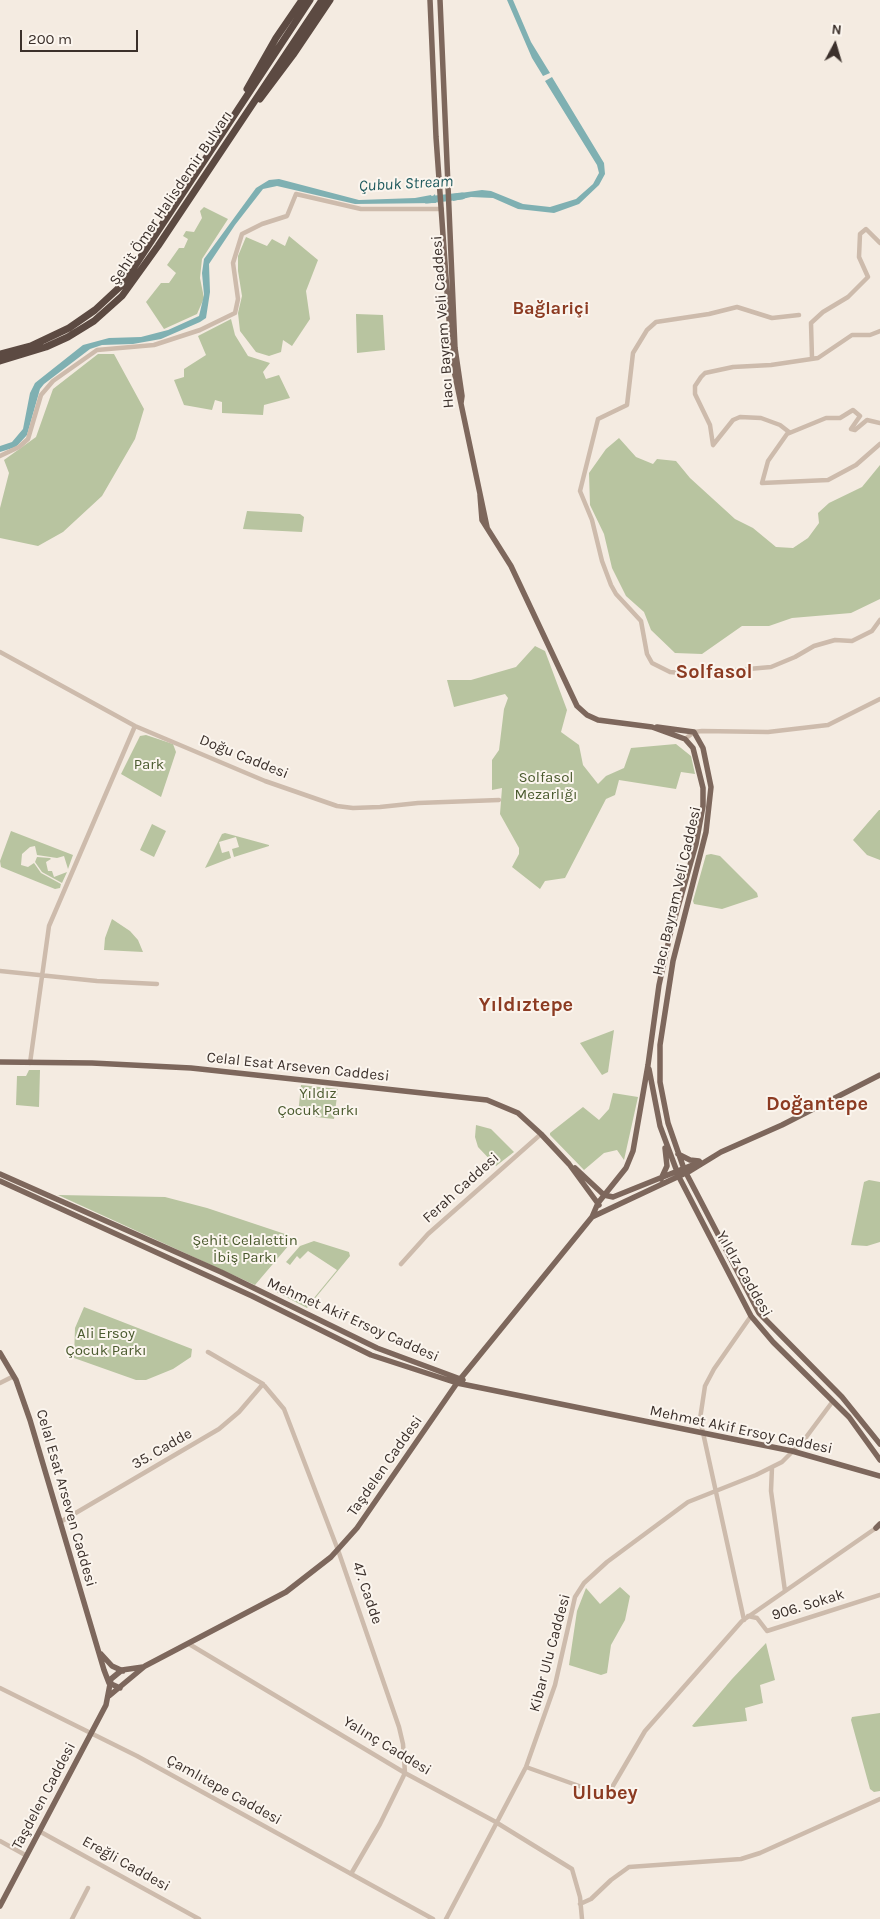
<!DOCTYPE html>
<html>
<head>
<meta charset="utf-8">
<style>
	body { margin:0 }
	#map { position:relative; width:880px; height:1919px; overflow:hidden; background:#f4ebe1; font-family:Karla,sans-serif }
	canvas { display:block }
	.north { position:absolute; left:810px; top:20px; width:50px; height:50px; -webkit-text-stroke:4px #fbf5ee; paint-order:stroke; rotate:6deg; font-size:14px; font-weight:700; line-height:20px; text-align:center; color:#3b302b }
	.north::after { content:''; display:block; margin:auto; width:18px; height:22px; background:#3b302b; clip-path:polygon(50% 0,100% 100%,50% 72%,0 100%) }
	.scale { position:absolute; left:20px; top:30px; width:118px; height:22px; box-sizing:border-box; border:2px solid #3b302b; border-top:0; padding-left:6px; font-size:15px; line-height:18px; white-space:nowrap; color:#3b302b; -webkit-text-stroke:4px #fbf5ee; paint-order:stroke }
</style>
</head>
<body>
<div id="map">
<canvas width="880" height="1919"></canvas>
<div class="north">N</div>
<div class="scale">200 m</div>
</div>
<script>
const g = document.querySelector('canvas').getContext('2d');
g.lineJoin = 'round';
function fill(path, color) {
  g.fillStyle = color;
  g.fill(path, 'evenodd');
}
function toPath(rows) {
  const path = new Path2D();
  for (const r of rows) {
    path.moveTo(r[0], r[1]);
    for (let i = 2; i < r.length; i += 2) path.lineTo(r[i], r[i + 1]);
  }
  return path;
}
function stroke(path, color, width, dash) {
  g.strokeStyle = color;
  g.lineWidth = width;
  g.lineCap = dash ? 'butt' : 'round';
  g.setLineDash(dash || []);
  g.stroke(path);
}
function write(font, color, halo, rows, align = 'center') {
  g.font = font + ' Karla,sans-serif';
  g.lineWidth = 4;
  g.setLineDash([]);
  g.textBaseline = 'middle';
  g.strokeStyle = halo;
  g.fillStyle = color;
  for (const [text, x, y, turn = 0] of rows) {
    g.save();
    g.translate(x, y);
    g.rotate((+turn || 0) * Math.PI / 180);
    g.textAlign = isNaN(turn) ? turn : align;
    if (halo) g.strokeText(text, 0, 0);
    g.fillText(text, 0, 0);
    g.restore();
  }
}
fill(toPath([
	[204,207,228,219,202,259,200,278,204,298,197,314,164,329,146,302,161,283,169,283,176,273,167,265,179,248,184,248,188,239,183,236,186,231,194,232,202,218,200,211],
	[289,236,318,260,306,291,310,319,292,346,283,340,281,352,269,356,256,352,240,331,238,313,242,296,238,271,238,256,246,237,267,246,272,239,285,246],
	[356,314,383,315,385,350,357,353],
	[231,319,235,335,248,356,270,363,263,372,266,379,279,375,290,398,264,405,263,415,222,413,222,402,215,400,212,410,184,405,174,380,184,377,184,369,206,355,198,336],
	[98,354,114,354,144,409,135,439,102,496,63,532,38,546,0,538,0,508,9,473,4,460,36,437,53,389],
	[619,438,636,457,653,464,657,459,676,461,690,478,735,519,753,528,776,547,793,548,808,538,819,523,818,513,829,503,862,487,880,465,880,599,851,613,792,618,769,626,742,626,702,654,675,653,651,630,644,612,626,596,612,568,604,534,590,505,589,473,606,449],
	[247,511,300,514,304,517,302,532,243,529],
	[535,646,545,651,567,710,561,732,579,745,583,765,598,784,606,776,624,768,631,748,676,744,691,756,695,774,681,772,676,789,619,780,615,795,606,799,565,878,545,881,540,889,512,867,519,854,519,848,500,814,502,788,492,790,492,760,499,750,504,709,508,698,505,694,454,707,447,680,471,680,516,667],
	[146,735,173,744,176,752,161,797,121,774,140,736],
	[879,810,880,810,880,860,867,855,853,840],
	[152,824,166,831,154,857,140,850],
	[11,831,73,855,68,869,64,856,57,858,37,855,35,846,30,847,22,854,21,865,28,867,34,863,41,873,61,884,60,888,55,889,1,867,0,861],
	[225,833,269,845,269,846,234,857,232,849,239,847,236,837,219,842,222,853,229,851,231,858,205,868,222,834],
	[711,854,720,856,757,893,758,897,722,909,694,904,693,901,706,855],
	[37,857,50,858,51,859,46,862,48,871,52,871,54,877,67,872,62,883,42,872,35,862],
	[112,919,130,931,138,940,143,952,104,950,105,938],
	[614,1030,608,1072,602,1075,580,1043],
	[29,1070,40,1070,39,1107,16,1105,17,1076,26,1076],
	[301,1085,338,1089,334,1119,298,1115],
	[613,1093,638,1097,624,1160,617,1150,604,1153,584,1170,550,1135,550,1133,583,1107,599,1120,609,1109],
	[476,1125,491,1129,514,1152,496,1166,478,1147,475,1137],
	[869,1180,880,1182,880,1242,867,1246,851,1245,864,1182],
	[58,1195,165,1197,207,1208,288,1235,289,1245,255,1285],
	[314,1241,349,1252,350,1256,307,1308,269,1288,267,1284,309,1304,337,1270,308,1251,300,1259,297,1256,290,1265,286,1262,300,1246],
	[84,1307,192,1349,191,1357,173,1369,146,1380,136,1380,74,1358,75,1328],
	[620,1587,630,1596,625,1620,611,1645,607,1673,601,1675,569,1665,577,1611,586,1588,600,1604],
	[766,1643,775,1680,760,1685,763,1703,745,1708,747,1721,694,1727,692,1726,732,1679],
	[880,1713,880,1791,874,1792,870,1789,851,1720,852,1717]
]), '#b8c4a0');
fill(toPath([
	[507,0,513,0,531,42,550,73,543,76,532,58],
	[552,77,604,163,605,174,599,185,579,204,554,213,518,209,493,198,471,197,453,201,453,194,482,190,491,191,523,204,550,207,576,199,593,184,599,173,597,165,545,81],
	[279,179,359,200,415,198,431,195,432,197,435,194,436,203,355,204,277,186,263,189,235,225,209,264,210,292,206,318,200,322,161,339,133,344,102,345,90,349,44,384,40,389,27,435,16,447,0,452,0,446,12,442,23,429,30,393,35,383,83,345,109,338,141,337,168,330,199,316,204,295,202,273,204,259,256,188,269,180]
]), '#7fb0b2');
stroke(toPath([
	[427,200,462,196]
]), '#7fb0b2', 7);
stroke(toPath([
	[799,315,772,318,737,307,709,314,656,322,647,330,633,353,627,405,598,419,580,491,592,520,602,561,611,585,616,594,641,621,647,654,652,663,670,672,692,674,771,667,795,657,814,646,835,640,852,641,872,631,880,620],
	[812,358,811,323,823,312,848,297,868,277,859,257,860,234,866,229,880,243],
	[880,423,867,420,855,430,851,429,860,416,853,410,840,418,826,418,787,434,768,461,762,483,828,480,856,465,880,444],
	[789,432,780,425,761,418,740,417,733,420,713,445,710,425,695,394,695,386,701,377,705,373,733,367,771,365,818,358,852,335,870,335,880,331],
	[0,456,19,447,28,439,41,395,53,381,97,350,154,345,200,330,235,313,238,299,233,263,242,234,262,224,287,216,296,194,361,209,442,209],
	[0,652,135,726,265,781,337,806,353,808,380,807,418,803,499,800],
	[685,739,694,732,702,731,768,732,828,725,880,699],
	[0,971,97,981,157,984],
	[30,1063,49,926,135,726],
	[401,1264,428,1234,541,1134],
	[208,1352,263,1384,284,1409,338,1550,399,1727,403,1744,405,1773,380,1824,351,1874],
	[0,1383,14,1376],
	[772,1467,771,1491,785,1591],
	[62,1521,219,1429,239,1412,263,1384],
	[748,1616,757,1618,767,1631,880,1595],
	[744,1620,700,1419,705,1386,714,1369,751,1316],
	[189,1644,405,1773,494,1821,572,1869,580,1897,582,1919],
	[0,1688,137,1756,433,1919],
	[526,1767,607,1796,645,1731,742,1621,876,1528],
	[39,1831,199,1919],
	[0,1841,27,1856],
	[580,1904,591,1899,611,1880,629,1867,741,1859,760,1853,880,1799],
	[72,1919,88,1888],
	[446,1919,526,1767,555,1685,575,1597,584,1583,607,1562,688,1502,756,1475,782,1462,804,1440,833,1401]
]), '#cdbbac', 4.5);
stroke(toPath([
	[430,0,436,137,452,361,487,527],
	[440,0,455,348,462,396,461,403],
	[480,495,482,520,511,566,577,706,587,715,598,720,652,727,685,739,693,748,703,788,703,806,696,844,670,935,659,985,648,1065,633,1151,626,1168,598,1203,592,1217,690,1171,721,1152,782,1125,880,1075],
	[657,727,694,732,703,748,711,787,706,832,673,961,660,1045,660,1082,668,1123,684,1169,759,1313,842,1397,880,1444],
	[0,1062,92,1063,191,1068,487,1100,518,1113,541,1134,569,1164,599,1205],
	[649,1069,660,1126,679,1177,751,1316,773,1342,849,1417,880,1460],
	[678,1154,690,1160,699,1161],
	[575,1168,604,1195,613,1197,700,1162],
	[0,1174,221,1272,377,1348,463,1380],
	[661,1179,667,1166,665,1148],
	[0,1181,252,1296,371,1355,457,1383,792,1451,880,1476],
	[0,1353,16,1380,30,1420,104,1670,109,1683,120,1688],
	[876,1528,880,1524],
	[101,1654,112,1666,123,1671],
	[109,1696,145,1666,286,1592,331,1557,357,1528,457,1383,592,1217],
	[0,1906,106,1705,111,1679,122,1670,143,1667]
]), '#7d675c', 5.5);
stroke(toPath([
	[247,89,276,38,302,0],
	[260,99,293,55,330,0],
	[0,354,31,346,69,328,95,310,123,284,310,0],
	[0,361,46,347,68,337,94,321,122,296,158,246,322,0]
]), '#5c4a42', 7);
write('15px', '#3b302b', '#fbf5ee', [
	["Şehit Ömer Halisdemir Bulvarı",171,198,-56],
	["Hacı Bayram Veli Caddesi",443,322,-94],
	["Doğu Caddesi",244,757,22],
	["Hacı Bayram Veli Caddesi",677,891,-77],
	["Celal Esat Arseven Caddesi",298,1067,6],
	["Ferah Caddesi",461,1188,-42],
	["Yıldız Caddesi",744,1274,60],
	["Mehmet Akif Ersoy Caddesi",353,1320,24],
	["Mehmet Akif Ersoy Caddesi",741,1430,12],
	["35. Cadde",162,1449,-30],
	["Taşdelen Caddesi",385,1466,-55],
	["Celal Esat Arseven Caddesi",66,1498,74],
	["47. Cadde",367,1593,71],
	["906. Sokak",808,1605,-17],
	["Kibar Ulu Caddesi",550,1653,-75],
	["Yalınç Caddesi",387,1746,31],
	["Çamlıtepe Caddesi",224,1790,29],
	["Taşdelen Caddesi",44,1796,-62],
	["Ereğli Caddesi",126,1864,29]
]);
write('15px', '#4a5a2e', '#fbf5ee', [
	["Park",149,765],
	["Solfasol",546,778],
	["Mezarlığı",546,795],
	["Yıldız",318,1094],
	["Çocuk Parkı",318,1111],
	["Şehit Celalettin",245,1241],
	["İbiş Parkı",245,1258],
	["Ali Ersoy",106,1334],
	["Çocuk Parkı",106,1351]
]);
write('italic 16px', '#1f5a5e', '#fbf5ee', [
	["Çubuk Stream",406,184,-3]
]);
write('bold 18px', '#8c3b22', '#fbf5ee', [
	["Bağlariçi",551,309]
]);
write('bold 20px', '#8c3b22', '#fbf5ee', [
	["Solfasol",714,672],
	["Yıldıztepe",526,1005],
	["Doğantepe",817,1104],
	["Ulubey",605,1793]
]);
</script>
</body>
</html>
